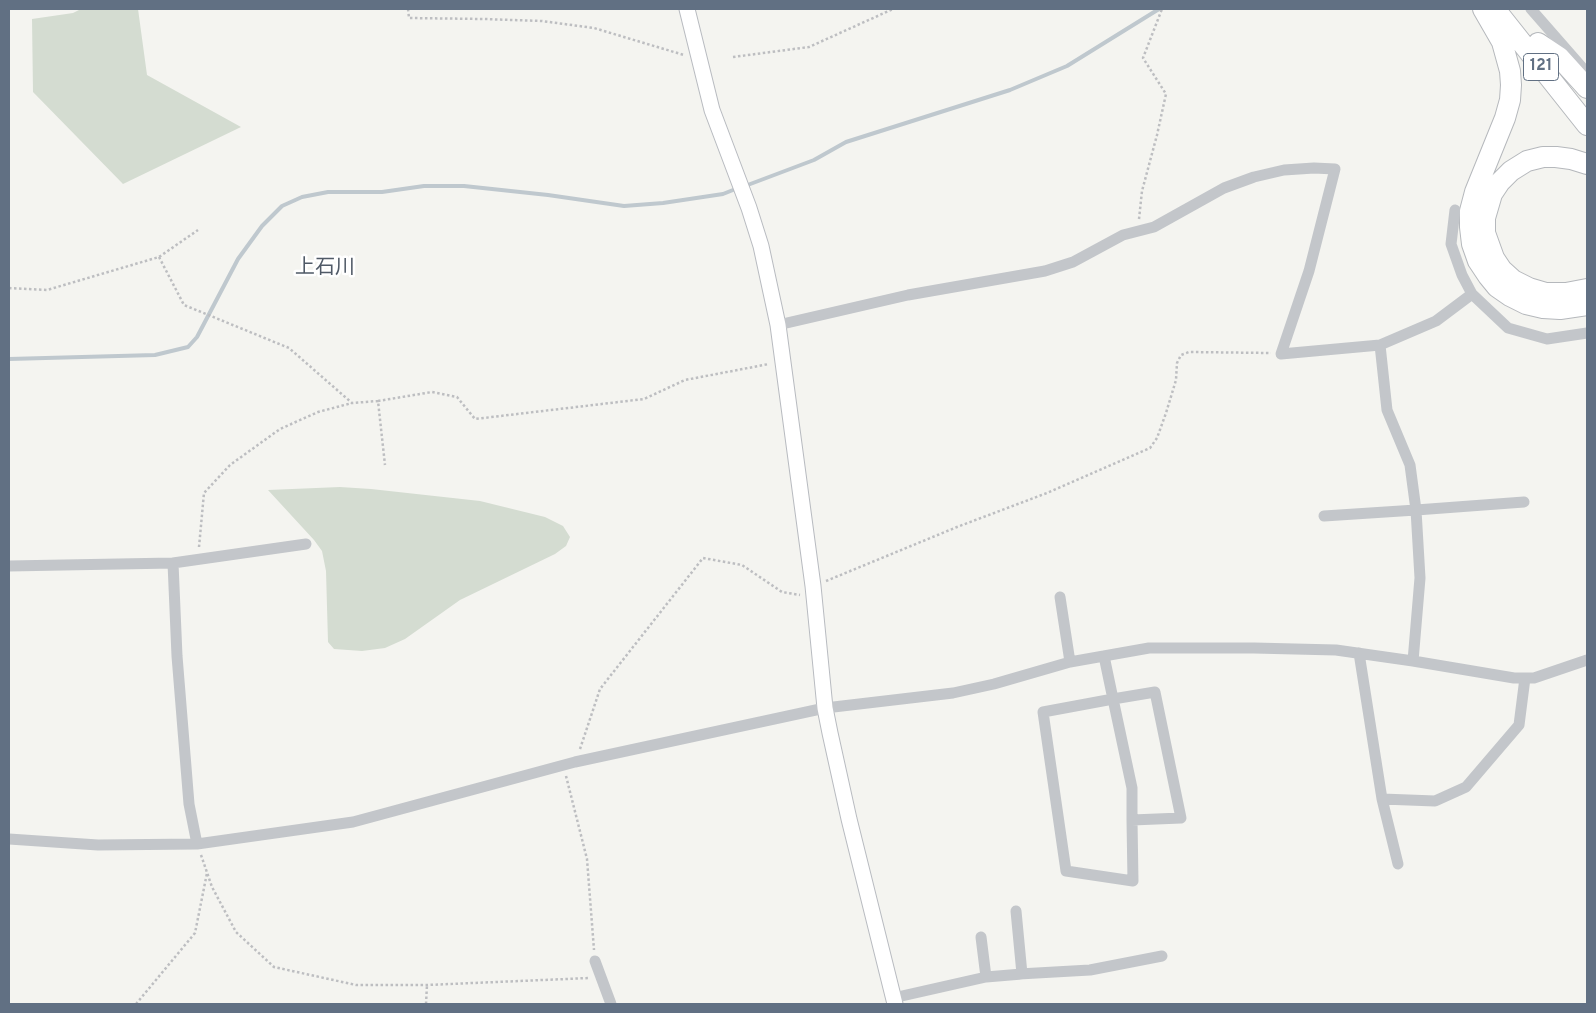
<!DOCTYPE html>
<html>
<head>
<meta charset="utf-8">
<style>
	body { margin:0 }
	#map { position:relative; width:1596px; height:1013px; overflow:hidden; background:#f4f4f0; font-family:Overpass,sans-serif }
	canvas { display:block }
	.frame { position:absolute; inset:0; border:10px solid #617083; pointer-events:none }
</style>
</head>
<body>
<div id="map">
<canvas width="1596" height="1013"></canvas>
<div class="frame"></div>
</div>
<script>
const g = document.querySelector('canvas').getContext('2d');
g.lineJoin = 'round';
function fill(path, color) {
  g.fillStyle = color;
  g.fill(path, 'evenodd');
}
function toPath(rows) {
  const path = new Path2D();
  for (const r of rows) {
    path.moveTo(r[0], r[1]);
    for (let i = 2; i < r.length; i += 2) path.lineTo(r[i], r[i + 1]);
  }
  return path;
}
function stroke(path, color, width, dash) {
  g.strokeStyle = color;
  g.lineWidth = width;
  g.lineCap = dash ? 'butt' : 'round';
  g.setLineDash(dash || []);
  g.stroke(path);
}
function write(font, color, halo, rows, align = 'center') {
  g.font = font + ' Overpass,"Noto Sans JP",sans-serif';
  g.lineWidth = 5;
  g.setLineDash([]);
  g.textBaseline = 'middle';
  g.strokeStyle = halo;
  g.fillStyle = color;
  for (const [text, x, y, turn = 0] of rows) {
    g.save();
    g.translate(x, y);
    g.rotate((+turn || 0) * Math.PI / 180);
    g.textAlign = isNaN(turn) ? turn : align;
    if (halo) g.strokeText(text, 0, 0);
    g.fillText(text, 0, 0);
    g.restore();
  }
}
fill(toPath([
	[81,9,138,9,147,75,241,127,123,184,33,92,32,19,73,13],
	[340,487,371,489,480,501,545,517,563,526,570,537,566,546,555,554,460,600,405,639,385,648,362,651,334,649,328,642,326,571,322,551,314,540,268,490]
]), '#d4dcd1');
stroke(toPath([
	[745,186,814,160,846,142,1010,90,1067,66,1159,9],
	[9,359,155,355,188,347,197,337,238,259,262,226,282,206,302,197,328,192,382,192,424,186,464,186,548,195,624,206,663,203,723,194,738,188]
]), '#bfc8ce', 4);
const secondary = toPath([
	[687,9,712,110,749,208,761,246,778,325,813,586,825,708,830,733,849,819,895,1004]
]);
const highway = toPath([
	[1483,9,1502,42,1510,71,1511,85,1510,100,1505,118,1475,192,1470,211,1470,227,1472,244,1478,261,1488,276,1497,287,1510,296,1526,304,1543,308,1560,309,1587,305],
	[1495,9,1587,125],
	[1538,43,1559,57,1587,88],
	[1587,164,1571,159,1556,157,1543,157,1527,161,1511,171,1500,182,1492,194,1485,218,1485,233,1494,258,1502,270,1513,280,1529,288,1546,293,1566,293,1587,289]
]);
stroke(secondary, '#b8bbc0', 17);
stroke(highway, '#b5b8bc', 22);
stroke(toPath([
	[408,9,409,18,484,19,542,21,594,28,684,55],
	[733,57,809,47,893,9],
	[1139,219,1142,191,1157,135,1166,94,1143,58,1162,9],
	[159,257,184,305,289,348,352,403,378,401,385,465],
	[9,288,47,290,159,257,198,230],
	[378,401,432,392,457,397,475,419,644,399,685,380,769,364],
	[199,547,204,493,230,465,280,429,318,412,352,403],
	[826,581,957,527,1047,493,1150,448,1157,438,1166,413,1176,380,1177,363,1181,355,1189,352,1271,353],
	[580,749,600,689,703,558,742,565,782,592,800,595],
	[566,776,587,859,594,950],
	[201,855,212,887,236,932,274,967,356,985,427,985,589,978],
	[136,1004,195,933,207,873],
	[426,1004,427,985]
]), '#bdbec1', 2.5, [2.5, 2.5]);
stroke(toPath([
	[1531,9,1587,73],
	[1455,210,1451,244,1462,275,1472,294],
	[778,325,908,295,1045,271,1073,262,1123,235,1154,227,1224,188,1254,177,1284,170,1314,168,1335,169,1309,271,1281,354,1380,345],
	[1524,502,1416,510,1410,465,1387,410,1380,345,1436,321,1472,294,1508,328,1547,339,1587,333],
	[1324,516,1416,510,1420,578,1413,661],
	[173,563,306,544],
	[9,566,173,563,177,656,189,804,197,844],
	[1060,597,1070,662],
	[1359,653,1382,799,1435,801,1466,787,1519,725,1525,678],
	[1104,656,1113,699,1132,788,1132,820,1133,881,1066,871,1043,712,1113,699,1155,692,1181,818,1132,820],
	[1382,799,1398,864],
	[9,839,98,845,197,844,353,822,575,762,825,708,953,693,994,684,1070,662,1149,648,1254,648,1336,650,1413,661,1514,678,1534,678,1587,660],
	[981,937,986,977],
	[595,961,611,1004],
	[1019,974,1090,970,1162,956],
	[893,998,986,977,1022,974,1016,911]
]), '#c3c6ca', 11);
stroke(secondary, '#fff', 15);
stroke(highway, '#fff', 20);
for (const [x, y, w] of [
	[1541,67,35]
]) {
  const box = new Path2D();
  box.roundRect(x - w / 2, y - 13.5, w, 27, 4);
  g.fillStyle = '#fff';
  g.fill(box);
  stroke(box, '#617083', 1);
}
write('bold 16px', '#617083', null, [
	["121",1541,67]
]);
write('20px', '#505a67', '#fff', [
	["上石川",325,269]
]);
</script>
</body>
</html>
